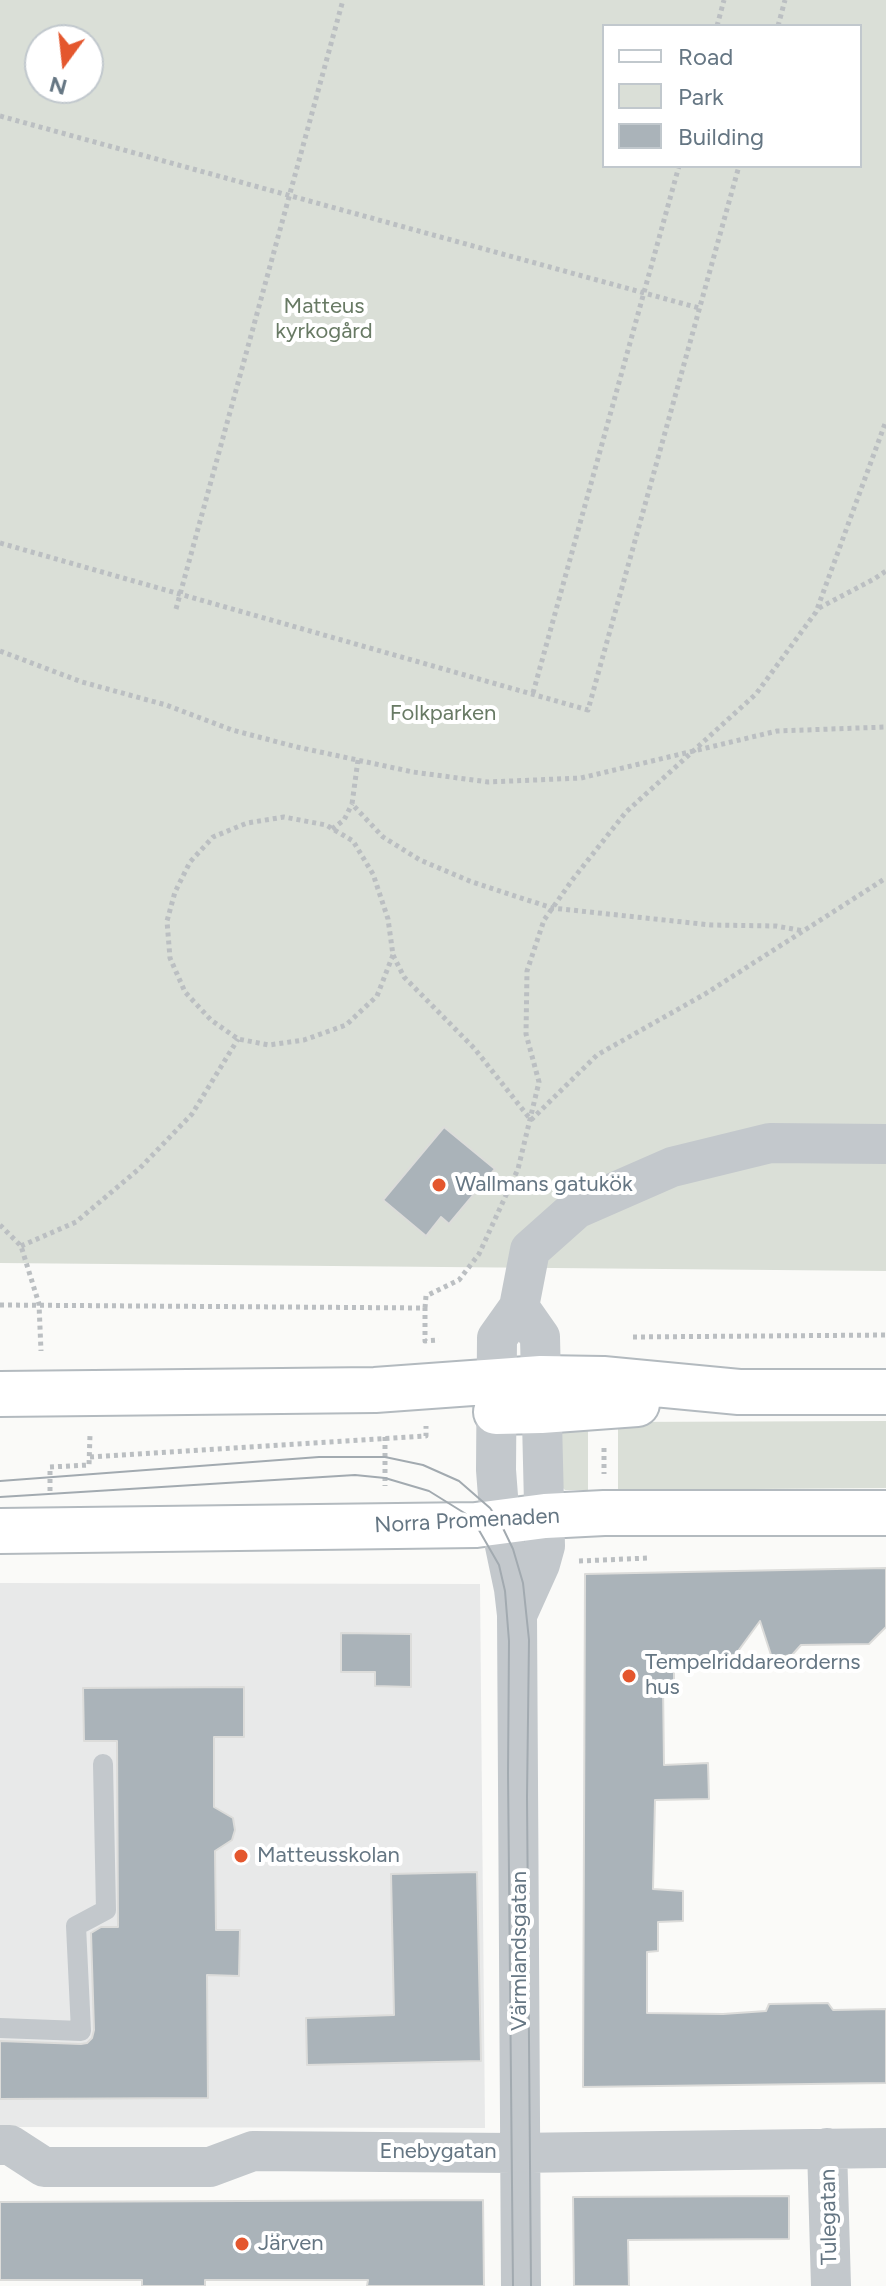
<!DOCTYPE html>
<html>
<head>
<meta charset="utf-8">
<style>
	body { margin:0 }
	#map { position:relative; width:886px; height:2286px; overflow:hidden; background:#fafaf8; font-family:Figtree,sans-serif }
	canvas { display:block }
	.legend { position:absolute; left:602px; top:24px; width:260px; height:144px; box-sizing:border-box; background:#fff; border:2px solid #c1c8cd; margin:0; padding:10px 14px; list-style:none; font-size:24px; color:#657683 }
	.legend li { display:flex; align-items:center; gap:16px; height:40px }
	.legend b { width:40px; border:2px solid #c1c8cd }
	.north { position:absolute; left:24px; top:24px; width:80px; height:80px; box-sizing:border-box; background:#fff; border:2px solid #c1c8cd; border-radius:50%; rotate:195deg; font-size:22px; font-weight:700; line-height:32px; text-align:center; color:#657683 }
	.north::after { content:''; display:block; margin:auto; width:28px; height:36px; background:#e4572e; clip-path:polygon(50% 0,100% 100%,50% 72%,0 100%) }
</style>
</head>
<body>
<div id="map">
<canvas width="886" height="2286"></canvas>
<ul class="legend">
<li><b style="height:10px;background:#fff"></b>Road</li>
<li><b style="height:22px;background:#dadfd7"></b>Park</li>
<li><b style="height:22px;background:#aab3b9"></b>Building</li>
</ul>
<div class="north">N</div>
</div>
<script>
const g = document.querySelector('canvas').getContext('2d');
g.lineJoin = 'round';
function fill(path, color) {
  g.fillStyle = color;
  g.fill(path, 'evenodd');
}
function toPath(rows) {
  const path = new Path2D();
  for (const r of rows) {
    path.moveTo(r[0], r[1]);
    for (let i = 2; i < r.length; i += 2) path.lineTo(r[i], r[i + 1]);
  }
  return path;
}
function stroke(path, color, width, dash) {
  g.strokeStyle = color;
  g.lineWidth = width;
  g.lineCap = dash ? 'butt' : 'round';
  g.setLineDash(dash || []);
  g.stroke(path);
}
function write(font, color, halo, rows, align = 'center') {
  g.font = font + ' Figtree,sans-serif';
  g.lineWidth = 8;
  g.setLineDash([]);
  g.textBaseline = 'middle';
  g.strokeStyle = halo;
  g.fillStyle = color;
  for (const [text, x, y, turn = 0] of rows) {
    g.save();
    g.translate(x, y);
    g.rotate((+turn || 0) * Math.PI / 180);
    g.textAlign = isNaN(turn) ? turn : align;
    if (halo) g.strokeText(text, 0, 0);
    g.fillText(text, 0, 0);
    g.restore();
  }
}
fill(toPath([
	[0,1583,480,1584,485,2128,0,2127]
]), '#e8e9e9');
fill(toPath([
	[0,0,886,0,886,1271,0,1263],
	[604,26,860,26,860,166,604,166],
	[40,40,88,40,88,88,40,88],
	[588,1421,588,1490,565,1490,559,1484,562,1422],
	[886,1421,886,1488,618,1490,618,1422]
]), '#dadfd7');
const building = toPath([
	[444,1127,495,1169,449,1224,441,1217,426,1236,383,1200,444,1127],
	[886,1568,886,1627,869,1644,801,1645,792,1655,772,1658,760,1621,725,1669,687,1655,685,1668,674,1669,674,1683,663,1685,664,1765,708,1763,709,1799,655,1800,653,1889,683,1891,683,1921,658,1922,658,1951,647,1952,647,2013,723,2014,766,2011,769,2004,828,2003,833,2010,886,2009,886,2083,583,2087,585,1574,886,1568],
	[341,1633,411,1634,411,1687,375,1686,375,1672,341,1672,341,1633],
	[244,1687,244,1737,214,1737,214,1807,233,1818,235,1830,232,1840,215,1851,216,1930,240,1930,239,1976,207,1975,208,2098,0,2099,0,2041,81,2044,87,2043,92,2038,94,2030,91,1933,101,1927,118,1927,117,1741,84,1741,83,1688,244,1687],
	[477,1872,481,2061,307,2065,306,2018,394,2015,391,1874,477,1872],
	[789,2196,789,2239,628,2240,629,2286,574,2286,573,2197,789,2196],
	[483,2200,484,2286,367,2286,368,2280,205,2280,205,2286,142,2286,142,2280,0,2280,0,2202,483,2200]
]);
fill(building, '#aab3b9');
stroke(building, '#dcdcda', 2);
const secondary = toPath([
	[0,1394,375,1390,541,1378,603,1379,739,1392,886,1392],
	[496,1412,541,1411,637,1404],
	[0,1531,476,1525,545,1516,604,1513,886,1513]
]);
stroke(secondary, '#b3babf', 48);
stroke(toPath([
	[717,26,724,0],
	[778,26,785,0],
	[0,116,699,308],
	[0,543,588,710,739,166],
	[819,608,874,579,886,571],
	[176,609,343,0],
	[0,651,82,682,166,705,232,730,297,747,413,772,488,782,581,778,777,731,886,727],
	[533,693,679,166],
	[358,760,352,804,383,837,420,860,472,882,552,908,711,925,776,926,804,931],
	[332,829,344,820,352,804],
	[393,955,377,996,346,1025,304,1040,269,1045,238,1039,211,1020,185,992,170,958,167,921,175,892,190,862,213,837,247,823,284,817,326,825,353,841,373,874,388,919,393,955,404,977,474,1048,531,1120,597,1055,705,994,886,878],
	[0,1225,21,1246,39,1304,41,1351],
	[21,1246,76,1222,140,1168,192,1114,238,1039],
	[0,1305,425,1308,425,1341,439,1340],
	[425,1308,426,1296,459,1280,479,1254,518,1169,539,1082,526,1034,527,971,544,920,573,879,626,812,756,694,816,612,886,421],
	[633,1337,886,1335],
	[385,1437,385,1486],
	[604,1448,604,1474],
	[90,1457,426,1436,426,1426],
	[50,1491,50,1467,89,1465,90,1435],
	[579,1561,649,1558]
]), '#bbbfc2', 5, [4, 4]);
stroke(toPath([
	[0,2028,81,2031,76,1926,106,1910,103,1764]
]), '#c3c8cc', 20);
stroke(toPath([
	[517,1615,540,1564,545,1546,540,1337,519,1307],
	[0,2145,10,2145,44,2167,210,2167,253,2151,513,2153,886,2148],
	[827,2148,831,2286],
	[521,2286,517,1615,514,1589,500,1522,496,1470,497,1338,519,1307,530,1250,576,1209,672,1167,770,1143,886,1144]
]), '#c3c8cc', 40);
stroke(secondary, '#fff', 44);
stroke(toPath([
	[0,1481,319,1457,385,1457,423,1465,459,1481,490,1508,500,1522,513,1549,523,1583,529,1640,527,1797,531,2286],
	[0,1497,355,1475,385,1478,429,1491,466,1514,476,1525,499,1565,505,1591,509,1641,508,1773,513,2286]
]), '#a2aab0', 2);
for (const [x, y, r, color] of [
	[439,1185,8,"#e4572e"],
	[629,1676,8,"#e4572e"],
	[241,1856,8,"#e4572e"],
	[242,2244,8,"#e4572e"]
]) {
  const dot = new Path2D();
  dot.arc(x, y, r, 0, 2 * Math.PI);
  g.fillStyle = color;
  g.fill(dot);
  stroke(dot, '#fff', 3);
}
write('22px', '#687a64', '#fff', [
	["Matteus",324,307],
	["kyrkogård",324,332],
	["Folkparken",443,714]
]);
write('22px', '#657683', '#fff', [
	["Wallmans gatukök",455,1185],
	["Tempelriddareorderns",645,1663],
	["hus",645,1688],
	["Matteusskolan",257,1856],
	["Järven",258,2244]
], 'left');
write('22px', '#657683', '#fff', [
	["Norra Promenaden",467,1521,-3],
	["Värmlandsgatan",520,1951,-90],
	["Enebygatan",438,2152],
	["Tulegatan",829,2217,-91]
]);
</script>
</body>
</html>
